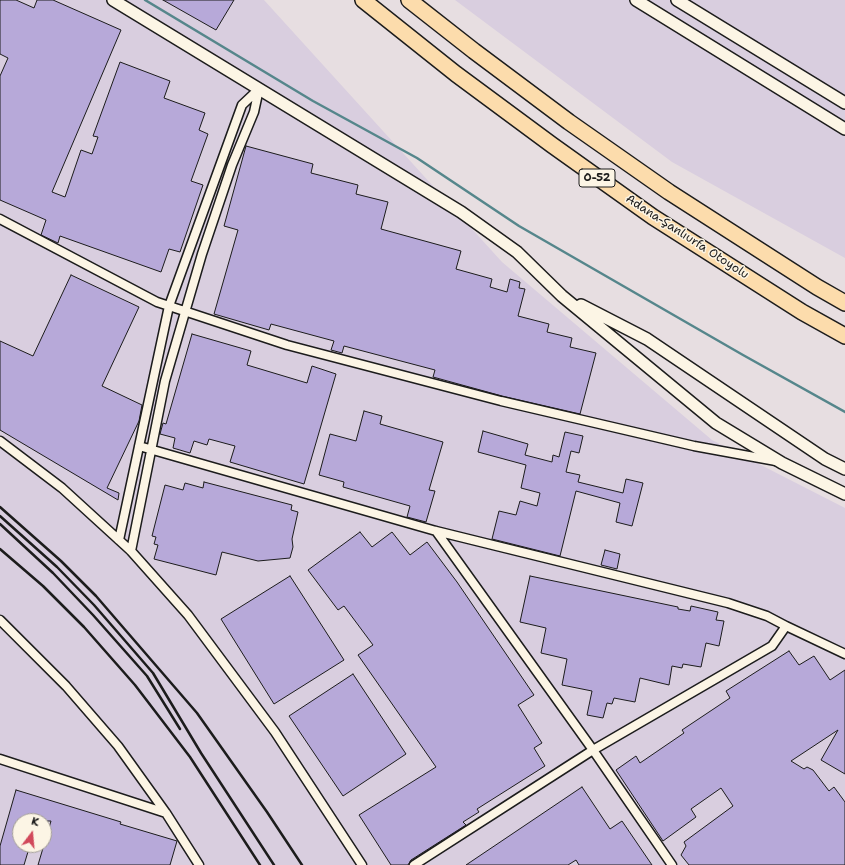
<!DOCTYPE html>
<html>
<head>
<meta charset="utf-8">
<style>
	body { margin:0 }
	#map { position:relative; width:845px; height:865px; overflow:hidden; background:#e7dee1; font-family:"Shantell Sans",sans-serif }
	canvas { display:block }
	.north { position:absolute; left:12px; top:813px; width:40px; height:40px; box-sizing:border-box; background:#fcf5e5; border:1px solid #a29e95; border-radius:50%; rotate:16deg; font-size:11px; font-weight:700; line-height:16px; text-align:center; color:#1c1c1c }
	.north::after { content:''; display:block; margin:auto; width:14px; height:18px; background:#d1495b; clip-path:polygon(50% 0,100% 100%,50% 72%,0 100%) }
</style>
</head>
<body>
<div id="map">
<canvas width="845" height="865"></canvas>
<div class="north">K</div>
</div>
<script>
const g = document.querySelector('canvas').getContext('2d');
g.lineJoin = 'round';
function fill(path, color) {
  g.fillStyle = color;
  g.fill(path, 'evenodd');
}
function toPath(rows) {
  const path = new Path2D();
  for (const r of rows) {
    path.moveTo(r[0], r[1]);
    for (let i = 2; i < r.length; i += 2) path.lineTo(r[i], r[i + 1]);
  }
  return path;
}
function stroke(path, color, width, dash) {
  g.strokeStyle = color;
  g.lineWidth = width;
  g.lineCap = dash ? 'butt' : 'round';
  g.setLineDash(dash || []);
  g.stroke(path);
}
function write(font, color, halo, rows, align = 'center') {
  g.font = font + ' "Shantell Sans",sans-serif';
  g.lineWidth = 3;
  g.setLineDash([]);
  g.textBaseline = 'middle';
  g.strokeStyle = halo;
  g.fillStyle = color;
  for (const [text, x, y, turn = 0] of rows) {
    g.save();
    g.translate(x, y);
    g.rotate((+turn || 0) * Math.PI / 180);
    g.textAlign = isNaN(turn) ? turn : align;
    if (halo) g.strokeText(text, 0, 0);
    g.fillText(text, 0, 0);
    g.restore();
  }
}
fill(toPath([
	[0,0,264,0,502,262,712,440,845,508,845,865,0,865],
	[20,821,44,821,44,845,20,845],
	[455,0,845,0,845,258,672,162]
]), '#d9cedf');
stroke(toPath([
	[145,0,313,101,417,158,519,226,743,355,845,412]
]), '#55868b', 2.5);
const building = toPath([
	[0,0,16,0,34,8,37,0,53,0,121,30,52,192,65,197,81,150,92,154,98,137,93,136,120,62,170,81,164,98,205,113,199,130,208,134,191,181,203,185,180,252,169,249,161,272,60,236,58,243,41,235,46,220,0,200,0,76,8,58,0,54,0,0],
	[163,0,234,0,216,30,163,0],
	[246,146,313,164,311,173,358,185,356,194,388,202,381,229,461,251,456,269,492,279,490,287,507,292,510,279,520,282,519,288,525,289,518,316,549,324,547,332,572,338,570,347,596,353,580,414,502,396,433,377,435,370,344,346,342,353,331,350,334,341,271,324,269,330,214,314,238,230,224,226,246,146],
	[71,275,139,307,102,386,142,405,139,421,107,488,119,493,118,500,0,430,0,341,33,356,71,275],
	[192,334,251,351,247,365,307,383,312,366,336,374,304,484,230,462,235,446,209,439,207,445,194,441,190,453,173,448,175,438,160,434,163,423,166,424,192,334],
	[364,411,382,416,380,424,443,442,429,490,435,491,426,522,407,517,410,506,343,487,344,482,319,475,330,434,356,441,364,411],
	[483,431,528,444,525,455,552,462,553,455,559,457,565,432,583,436,579,453,571,451,566,472,580,475,578,482,623,493,626,479,643,483,632,526,616,522,620,503,576,491,560,556,492,539,499,511,516,515,520,501,537,506,540,493,521,488,526,465,478,452,483,431],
	[204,482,292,505,291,510,298,512,292,539,293,547,290,558,258,561,222,552,216,575,154,559,158,545,154,544,156,537,152,536,165,485,183,490,185,483,203,488,204,482],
	[360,532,372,547,392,532,410,555,427,542,457,582,534,695,518,705,542,743,534,748,545,766,477,809,479,812,463,822,466,825,411,860,408,865,391,865,359,815,436,767,358,655,373,645,344,606,338,610,308,570,360,532],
	[605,550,620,554,617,569,601,565,605,550],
	[290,576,344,660,274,704,221,619,290,576],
	[530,576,678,607,678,609,690,611,691,606,718,612,716,620,724,621,719,646,706,643,701,667,683,664,682,668,672,666,669,685,640,678,635,702,614,698,612,704,607,703,603,718,587,715,592,691,562,685,567,659,541,653,546,628,520,622,530,576],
	[789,651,799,665,814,656,830,680,845,670,845,774,821,760,838,730,791,761,804,769,807,767,813,770,829,791,834,787,845,802,845,865,689,865,681,855,686,846,684,842,733,806,721,788,691,809,696,817,663,841,616,770,636,756,640,763,684,733,682,730,730,698,726,691,789,651],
	[353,674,406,754,343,796,289,716,353,674],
	[582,787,610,829,622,821,652,865,579,865,576,860,568,865,466,865,582,787],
	[16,790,121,822,120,824,177,841,170,865,38,865,51,821,20,821,20,845,30,845,24,865,0,865,0,846,16,790]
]);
fill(building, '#b7a9d9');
stroke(building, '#1c1c1c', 1);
const street = toPath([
	[0,219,157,302,287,345,501,401,694,446,776,461],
	[0,441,62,488,131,551,188,615,275,732,362,865],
	[139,446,436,531,728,603,767,616,786,626],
	[436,531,593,750,672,865],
	[119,540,169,306,242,105,259,89],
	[131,551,165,381,202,254,232,165,254,112,259,89],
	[0,620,66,686,118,746,166,813,199,865],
	[0,759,166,813],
	[414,865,593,750,772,646,786,626,845,654]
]);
const secondary = toPath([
	[113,0,461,212,517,252,562,296,716,423,782,463,845,494],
	[636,0,845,129],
	[677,0,845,103],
	[581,305,647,339,825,459,845,469]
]);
const highway = toPath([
	[363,0,456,74,552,145,653,217,802,312,845,336],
	[409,0,474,51,569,122,669,192,817,287,845,303]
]);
stroke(street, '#1c1c1c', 11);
stroke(secondary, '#1c1c1c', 14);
stroke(highway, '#1c1c1c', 18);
stroke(street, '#fcf5e5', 8);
stroke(secondary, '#fcf5e5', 11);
stroke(highway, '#fcdcac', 15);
stroke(toPath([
	[0,507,61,561,96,596,197,713,267,812,302,865],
	[0,516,57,567,94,605,153,673,201,753,274,865],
	[0,524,53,573,93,615,147,676,180,729],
	[0,549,43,586,84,627,135,685,190,757,260,865]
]), '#1c1c1c', 2.5);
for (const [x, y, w] of [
	[597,178,36]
]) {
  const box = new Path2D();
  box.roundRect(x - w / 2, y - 9, w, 18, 3);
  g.fillStyle = '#fcf5e5';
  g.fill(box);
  stroke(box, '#1c1c1c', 1);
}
write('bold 11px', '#1c1c1c', null, [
	["O-52",597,178]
]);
write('12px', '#1c1c1c', '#fcf5e5', [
	["Adana-Şanlıurfa Otoyolu",687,237,33]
]);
</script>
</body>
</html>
